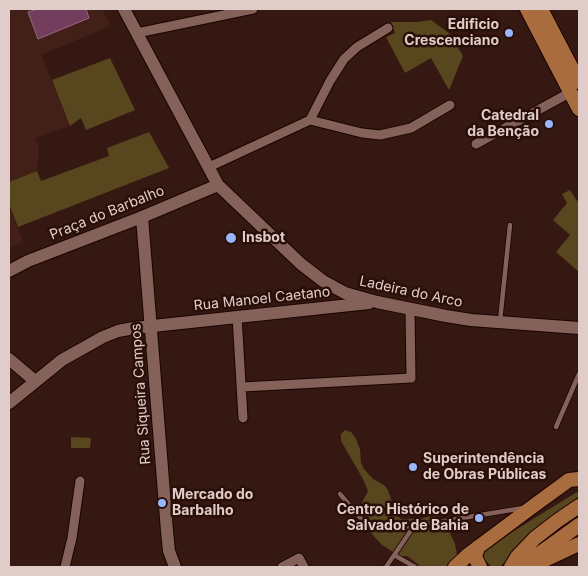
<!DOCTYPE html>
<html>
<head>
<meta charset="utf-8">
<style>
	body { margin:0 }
	#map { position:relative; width:588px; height:576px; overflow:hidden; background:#351812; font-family:Inter,sans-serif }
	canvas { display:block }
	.frame { position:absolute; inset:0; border:10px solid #e0ccc8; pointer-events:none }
</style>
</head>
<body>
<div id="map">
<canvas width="588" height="576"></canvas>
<div class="frame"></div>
</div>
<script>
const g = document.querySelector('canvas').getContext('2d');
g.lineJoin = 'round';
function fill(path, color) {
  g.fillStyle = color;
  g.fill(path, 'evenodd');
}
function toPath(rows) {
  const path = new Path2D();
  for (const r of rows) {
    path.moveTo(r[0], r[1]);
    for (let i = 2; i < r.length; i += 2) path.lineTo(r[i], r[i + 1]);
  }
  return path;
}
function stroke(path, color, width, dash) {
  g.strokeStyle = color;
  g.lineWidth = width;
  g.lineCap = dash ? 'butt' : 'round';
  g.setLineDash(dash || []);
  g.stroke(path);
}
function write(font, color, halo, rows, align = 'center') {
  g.font = font + ' Inter,sans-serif';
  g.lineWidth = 5;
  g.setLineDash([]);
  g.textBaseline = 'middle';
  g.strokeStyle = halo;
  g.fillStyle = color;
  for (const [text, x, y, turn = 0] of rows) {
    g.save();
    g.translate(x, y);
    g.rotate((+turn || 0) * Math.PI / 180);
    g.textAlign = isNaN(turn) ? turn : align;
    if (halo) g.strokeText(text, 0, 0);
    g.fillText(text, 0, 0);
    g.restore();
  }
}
fill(toPath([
	[9,9,102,9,111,26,41,55,70,126,35,138,39,147,37,171,9,182],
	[9,206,23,242,9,248]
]), '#422018');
fill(toPath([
	[431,20,449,33,463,56,449,90,431,58,405,73,386,37,395,33,391,22,418,22],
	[110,58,135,110,86,130,81,118,70,126,52,80],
	[149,132,169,168,18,227,9,204,9,182,37,171,41,181,109,156,107,148],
	[570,190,579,204,579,272,556,252,570,235,553,220,567,203,562,194],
	[345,430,351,432,355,437,360,449,361,463,364,469,373,479,384,485,388,490,396,515,401,519,421,519,433,515,439,517,450,533,455,544,457,555,455,561,448,567,418,567,419,565,407,556,398,556,393,552,382,545,360,521,356,514,368,491,363,479,341,441,341,434],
	[71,437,91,438,90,448,71,448],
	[577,492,579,496,533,532,500,567,492,567,484,559,483,550]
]), '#58461e');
const water = toPath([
	[37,9,86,9,89,18,38,39,28,12,37,9]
]);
fill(water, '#733d5e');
stroke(water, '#94687e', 1);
const lane = toPath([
	[500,321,510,225],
	[556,427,579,374],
	[340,494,369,528,414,526,523,508],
	[394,555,415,567],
	[386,567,414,526]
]);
const street = toPath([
	[137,33,253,9],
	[310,120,362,133,380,135,411,128,450,105],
	[310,120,330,81,344,59,357,47,388,28],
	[476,144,571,92],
	[209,167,310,120],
	[237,316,243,418],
	[242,387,411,378,410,309],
	[65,567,72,538,80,481],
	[282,567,299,558,304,567]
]);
const secondary = toPath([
	[124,9,218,185,301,264,323,281,345,293,377,302,446,316,471,320,579,328],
	[142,217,167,531,169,551,175,567],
	[9,271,28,261,142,217,218,185],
	[9,359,35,381],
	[9,403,62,360,103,337,118,331,134,328,369,303]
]);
const primary = toPath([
	[527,9,579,109],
	[541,9,579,82],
	[478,547,475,557,480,567],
	[532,566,579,544],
	[455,567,469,554,532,507,569,480,579,479],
	[511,567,517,557,535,538,557,521,579,506],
	[521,567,579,525]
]);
stroke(lane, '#1b0301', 6);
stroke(street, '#1b0301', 11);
stroke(secondary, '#1b0301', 14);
stroke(primary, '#1b0301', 16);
stroke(lane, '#846159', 4.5);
stroke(street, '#846159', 9);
stroke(secondary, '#846159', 12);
stroke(primary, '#a96c3f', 14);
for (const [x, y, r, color] of [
	[509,33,5,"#99b5fd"],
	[549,124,5,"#99b5fd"],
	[231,238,6,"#99b5fd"],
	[413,467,5,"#99b5fd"],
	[162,503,5,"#99b5fd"],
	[479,518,5,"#99b5fd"]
]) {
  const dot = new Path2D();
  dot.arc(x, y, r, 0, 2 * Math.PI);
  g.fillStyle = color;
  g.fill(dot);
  stroke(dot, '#2a0f09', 2);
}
write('bold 14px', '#e0ccc8', '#2a0f09', [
	["Edificio",499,25],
	["Crescenciano",499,41],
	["Catedral",539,116],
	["da Benção",539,132],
	["Insbot",242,238,"left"],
	["Superintendência",423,459,"left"],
	["de Obras Públicas",423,475,"left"],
	["Mercado do",172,495,"left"],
	["Barbalho",172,511,"left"],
	["Centro Histórico de",469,510],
	["Salvador de Bahia",469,526]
], 'right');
write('14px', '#e0ccc8', '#2a0f09', [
	["Praça do Barbalho",107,213,-22],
	["Ladeira do Arco",411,292,12],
	["Rua Manoel Caetano",262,299,-6],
	["Rua Siqueira Campos",141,394,-94]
]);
</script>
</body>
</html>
